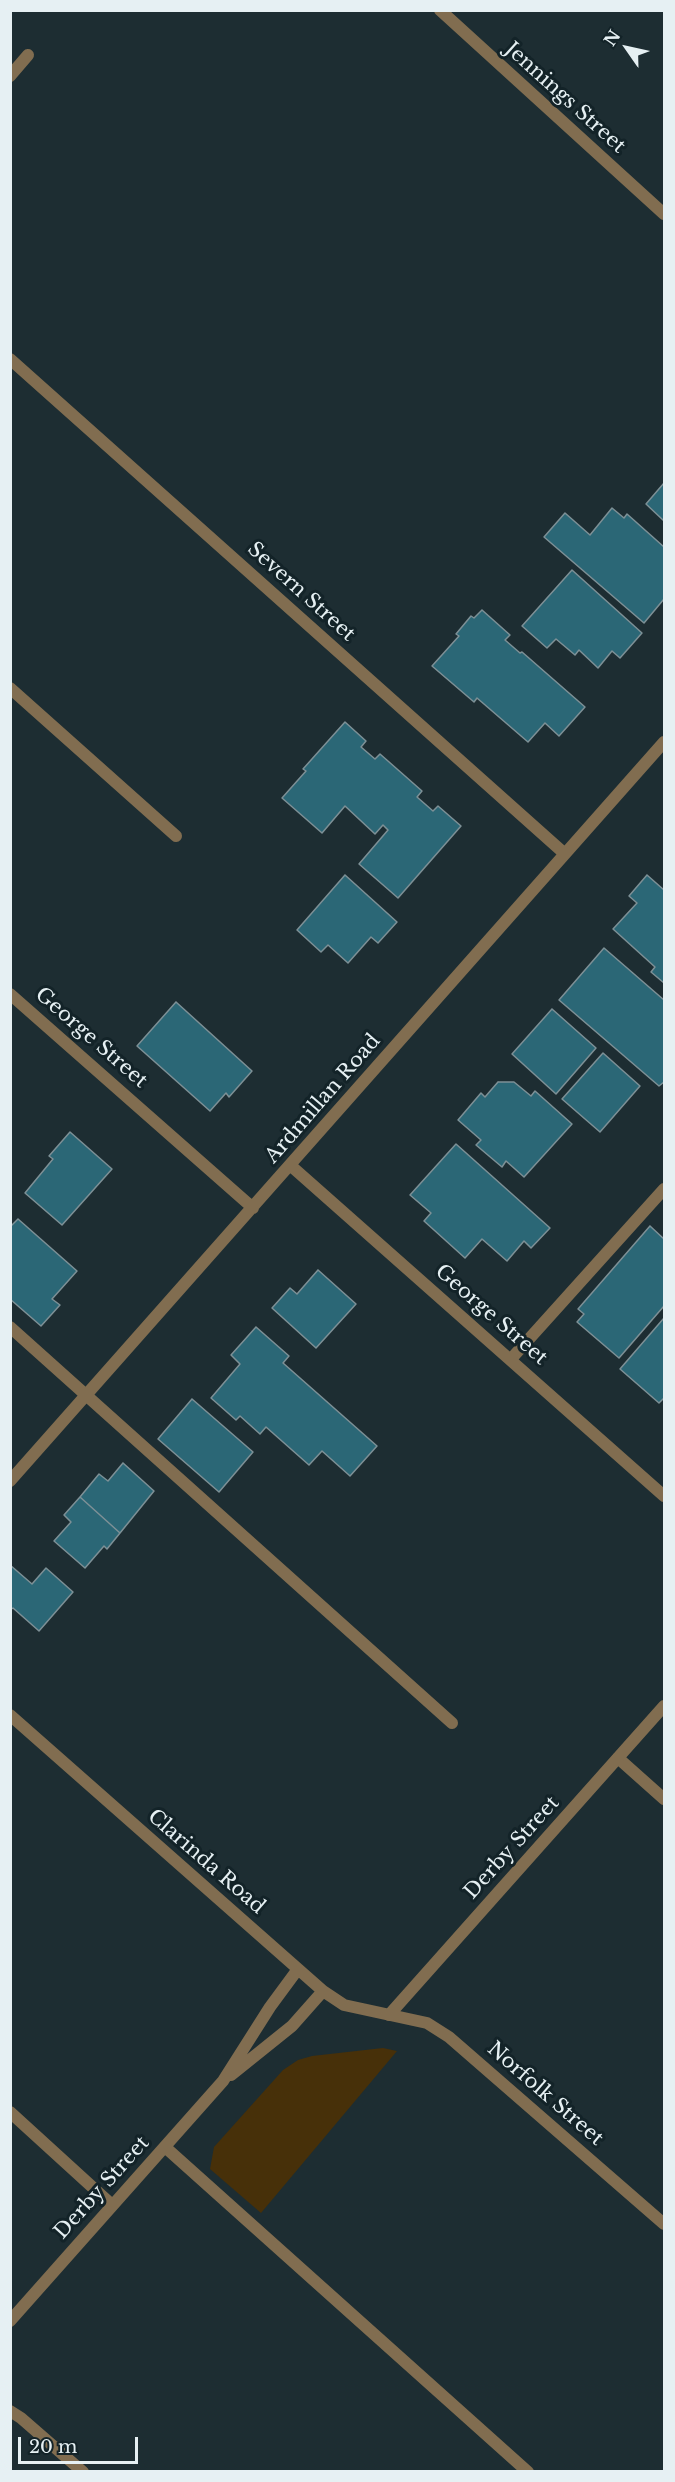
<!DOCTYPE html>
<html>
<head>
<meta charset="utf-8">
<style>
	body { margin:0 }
	#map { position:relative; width:675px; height:2482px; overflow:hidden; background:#1d2d32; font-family:"Libre Baskerville",serif }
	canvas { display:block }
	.frame { position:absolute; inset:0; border:12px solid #e6f0f3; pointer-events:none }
	.north { position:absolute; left:597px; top:18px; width:60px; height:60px; -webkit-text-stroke:4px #132328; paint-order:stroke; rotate:304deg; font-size:16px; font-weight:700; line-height:24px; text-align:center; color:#e6f0f3 }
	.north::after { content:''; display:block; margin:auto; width:21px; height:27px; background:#e6f0f3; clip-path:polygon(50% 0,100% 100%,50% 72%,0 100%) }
	.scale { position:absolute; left:18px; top:2437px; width:120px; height:27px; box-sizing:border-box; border:3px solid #e6f0f3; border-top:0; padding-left:8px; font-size:18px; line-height:21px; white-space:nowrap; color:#e6f0f3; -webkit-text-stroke:4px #132328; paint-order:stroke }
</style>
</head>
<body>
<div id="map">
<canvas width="675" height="2482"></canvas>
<div class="frame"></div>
<div class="north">N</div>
<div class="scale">20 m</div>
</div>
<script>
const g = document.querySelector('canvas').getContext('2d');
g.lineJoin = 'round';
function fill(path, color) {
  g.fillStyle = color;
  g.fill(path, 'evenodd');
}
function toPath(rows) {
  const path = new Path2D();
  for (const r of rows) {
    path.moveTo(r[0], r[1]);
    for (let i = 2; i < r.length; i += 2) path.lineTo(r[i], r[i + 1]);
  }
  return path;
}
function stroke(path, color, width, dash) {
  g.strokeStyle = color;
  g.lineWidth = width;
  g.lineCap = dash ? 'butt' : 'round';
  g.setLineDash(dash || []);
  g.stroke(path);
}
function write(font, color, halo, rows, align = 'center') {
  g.font = font + ' "Libre Baskerville",serif';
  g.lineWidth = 6;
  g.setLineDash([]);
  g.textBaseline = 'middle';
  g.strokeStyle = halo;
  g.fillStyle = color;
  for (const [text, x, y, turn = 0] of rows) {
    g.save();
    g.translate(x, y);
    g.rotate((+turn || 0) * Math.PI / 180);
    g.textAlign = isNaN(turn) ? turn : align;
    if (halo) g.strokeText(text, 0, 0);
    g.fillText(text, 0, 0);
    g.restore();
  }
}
fill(toPath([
	[383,2048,397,2051,261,2213,210,2169,214,2147,283,2070,298,2060,312,2056]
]), '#473009');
const building = toPath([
	[664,483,664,521,646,504,664,483],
	[612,508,624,518,627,514,664,547,664,599,644,623,544,537,565,513,590,535,612,508],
	[572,570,642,633,620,658,612,651,598,668,579,650,575,655,556,639,547,648,522,626,572,570],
	[482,610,510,635,505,640,520,653,522,652,585,707,559,736,545,723,528,742,477,698,474,702,432,666,459,636,456,634,471,616,474,618,482,610],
	[345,722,366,741,361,747,375,759,380,754,422,791,417,797,433,811,438,806,461,826,398,898,359,864,388,830,383,825,375,834,345,806,322,833,282,798,306,771,303,769,345,722],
	[345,875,397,922,378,943,371,937,348,963,328,945,321,952,297,930,345,875],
	[647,875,664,890,664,983,651,972,655,967,613,929,637,903,629,896,647,875],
	[604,948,664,1000,664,1082,659,1086,559,1000,604,948],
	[176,1002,252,1071,229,1097,226,1093,210,1111,137,1046,176,1002],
	[552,1009,596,1048,556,1094,512,1054,552,1009],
	[603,1053,640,1086,600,1132,562,1099,603,1053],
	[498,1082,514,1082,531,1096,535,1091,572,1124,524,1177,506,1161,502,1167,476,1145,481,1140,458,1120,481,1093,485,1097,498,1082],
	[70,1132,112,1169,62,1225,25,1193,53,1159,49,1156,70,1132],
	[456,1144,550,1228,531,1248,524,1241,507,1261,482,1239,465,1258,424,1221,431,1213,410,1195,456,1144],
	[18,1219,77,1271,52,1299,60,1305,41,1326,10,1299,10,1227,18,1219],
	[650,1226,664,1239,664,1306,619,1358,577,1322,584,1314,578,1309,650,1226],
	[318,1270,356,1304,316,1348,272,1308,290,1288,297,1294,318,1270],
	[664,1318,664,1398,659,1403,620,1369,664,1318],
	[256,1327,289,1356,283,1363,377,1446,350,1476,322,1451,309,1465,266,1427,260,1434,240,1416,236,1420,211,1398,240,1364,231,1355,256,1327],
	[192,1399,253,1452,219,1492,158,1439,192,1399],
	[123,1463,154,1491,120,1533,80,1497,99,1474,108,1481,123,1463],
	[80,1497,120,1533,107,1549,104,1546,85,1568,54,1541,71,1522,64,1515,80,1497],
	[10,1565,32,1584,46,1568,73,1592,39,1631,13,1608,10,1610,10,1565]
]);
fill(building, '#2b6776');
stroke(building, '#7d9096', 1.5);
stroke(toPath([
	[10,76,28,55],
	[10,688,176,836],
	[10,1327,452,1723],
	[511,1359,664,1189],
	[618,1758,664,1799],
	[10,2112,112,2205],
	[165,2147,528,2472]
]), '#816d50', 12);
stroke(toPath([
	[440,10,664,214],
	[10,359,565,854],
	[10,994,253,1208],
	[290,1165,664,1496],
	[10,1481,664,742],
	[10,1715,323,1991,344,2005,427,2023,449,2037,664,2224],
	[389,2015,664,1706],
	[231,2075,292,2026,323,1991],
	[10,2321,223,2081,270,2007,298,1969],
	[10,2411,21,2418,83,2472]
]), '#816d50', 12);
write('20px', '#e6f0f3', '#132328', [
	["Jennings Street",565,98,42],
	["Severn Street",301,592,42],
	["George Street",91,1038,41],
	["Ardmillan Road",323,1099,-49],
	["George Street",491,1315,41],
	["Derby Street",512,1848,-48],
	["Clarinda Road",206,1862,41],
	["Norfolk Street",545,2094,41],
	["Derby Street",102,2188,-48]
]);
</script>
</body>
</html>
